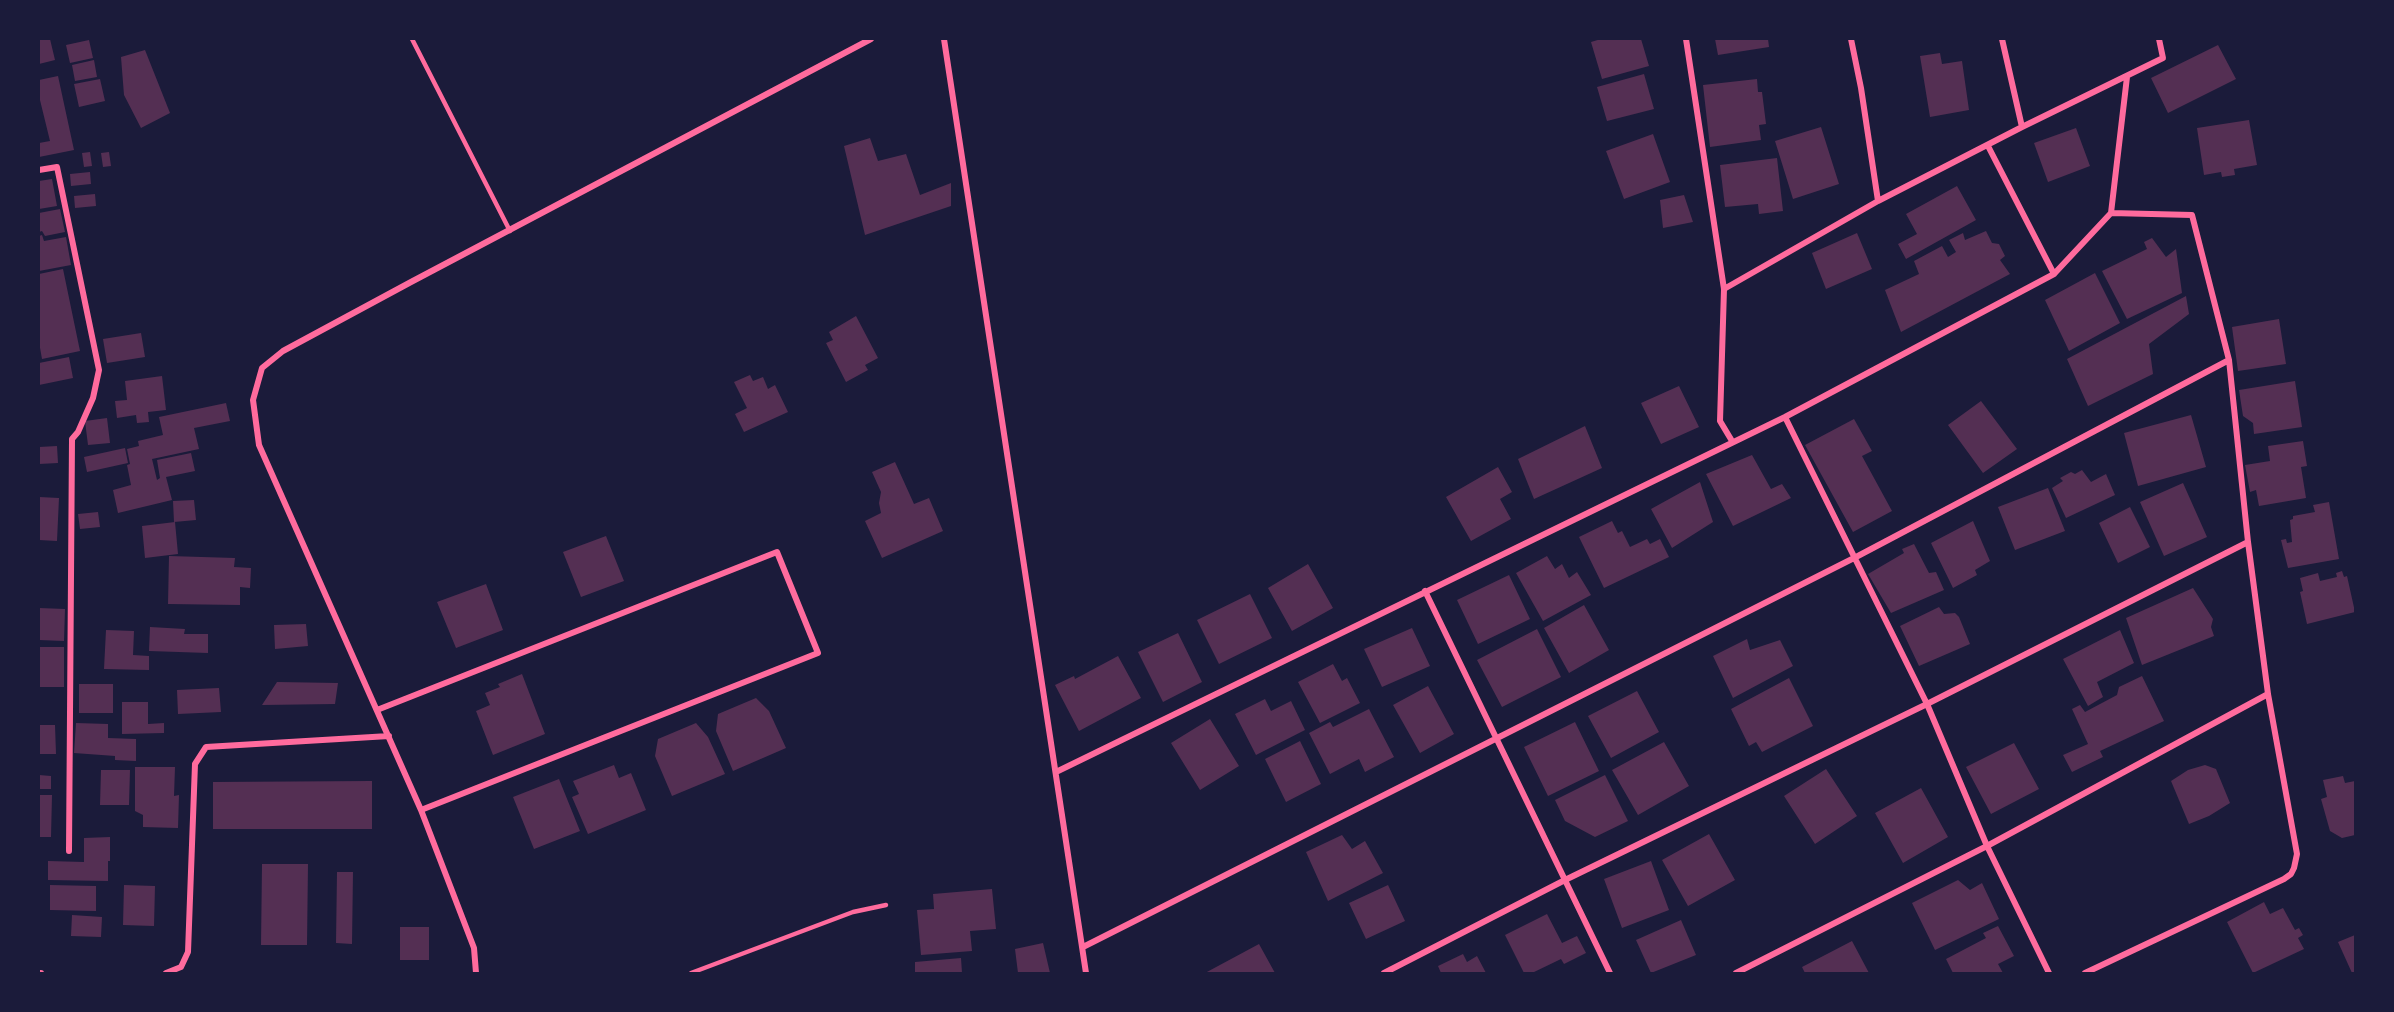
<!DOCTYPE html>
<html>
<head>
<meta charset="utf-8">
<style>
	body { margin:0 }
	#map { position:relative; width:2394px; height:1012px; overflow:hidden; background:#1b1b3a; font-family:"Titillium Web",sans-serif }
	canvas { display:block }
	.frame { position:absolute; inset:0; border:40px solid #1b1b3a; pointer-events:none }
</style>
</head>
<body>
<div id="map">
<canvas width="2394" height="1012"></canvas>
<div class="frame"></div>
</div>
<script>
const g = document.querySelector('canvas').getContext('2d');
g.lineJoin = 'round';
function fill(path, color) {
  g.fillStyle = color;
  g.fill(path, 'evenodd');
}
function toPath(rows) {
  const path = new Path2D();
  for (const r of rows) {
    path.moveTo(r[0], r[1]);
    for (let i = 2; i < r.length; i += 2) path.lineTo(r[i], r[i + 1]);
  }
  return path;
}
function stroke(path, color, width, dash) {
  g.strokeStyle = color;
  g.lineWidth = width;
  g.lineCap = dash ? 'butt' : 'round';
  g.setLineDash(dash || []);
  g.stroke(path);
}
fill(toPath([
	[39,39,50,39,55,60,39,64],
	[1601,39,1641,39,1649,66,1602,79,1591,42],
	[1715,39,1768,39,1769,47,1718,55],
	[89,40,93,58,70,63,66,45],
	[2218,45,2236,79,2168,113,2151,78],
	[145,50,170,113,141,128,124,95,121,57],
	[1940,53,1942,64,1962,61,1969,110,1930,117,1920,56],
	[94,60,97,77,75,81,72,65],
	[1644,74,1654,109,1607,121,1597,87],
	[58,76,74,150,39,157,39,143,50,141,39,96,39,80],
	[100,79,105,101,79,107,74,84],
	[1757,79,1758,92,1762,92,1766,124,1759,125,1761,140,1710,147,1703,85],
	[2249,120,2257,165,2234,169,2235,175,2222,177,2221,172,2204,175,2197,128],
	[1821,127,1839,184,1793,199,1775,141],
	[2076,128,2090,166,2048,182,2034,143],
	[1653,134,1670,182,1624,199,1606,151],
	[870,138,878,161,906,154,920,195,951,183,951,206,865,235,844,146],
	[90,152,92,166,84,167,82,153],
	[109,152,111,166,103,167,101,153],
	[1777,158,1783,211,1759,214,1758,204,1725,207,1720,165],
	[90,172,91,184,71,186,70,174],
	[52,179,57,206,39,209,39,181],
	[1957,186,1976,220,1906,259,1898,244,1917,234,1906,214],
	[95,194,96,206,75,208,74,196],
	[1684,195,1693,222,1663,228,1660,200],
	[60,209,65,232,45,236,42,231,39,232,39,213],
	[1986,231,1992,243,1999,244,2005,256,2000,260,2010,274,1901,332,1885,290,1919,274,1914,261,1942,246,1948,257,1956,252,1949,240,1963,233,1965,240],
	[1857,233,1872,269,1826,289,1812,253],
	[42,235,44,241,66,237,71,265,39,271,39,236],
	[2152,238,2166,257,2176,249,2182,293,2127,319,2102,271,2147,249,2144,242],
	[63,269,80,351,42,359,39,342,39,274],
	[2095,273,2120,323,2069,351,2045,300],
	[2186,296,2189,314,2149,344,2153,374,2088,406,2067,359],
	[856,316,878,358,865,365,868,370,846,382,826,343,833,340,829,332],
	[2279,319,2286,364,2238,371,2232,327],
	[141,333,145,357,107,363,103,339],
	[69,357,73,378,39,385,39,363],
	[750,375,753,381,763,377,768,389,775,385,788,412,744,432,735,414,747,408,734,382],
	[162,376,166,410,148,412,149,422,137,423,136,415,117,418,115,401,127,400,125,381],
	[2295,381,2302,427,2254,434,2253,423,2243,416,2239,390],
	[1679,386,1699,427,1661,444,1641,403],
	[1981,401,2017,449,1983,473,1948,425],
	[226,403,230,421,194,428,199,449,152,459,157,480,160,478,157,460,191,453,195,471,166,477,172,500,118,513,113,490,131,485,127,465,130,464,127,449,139,446,138,441,163,435,159,417],
	[2191,415,2206,467,2138,486,2124,433],
	[107,418,110,443,88,445,85,421],
	[1854,419,1872,451,1862,456,1892,511,1853,532,1805,445],
	[1585,426,1602,468,1534,499,1518,459],
	[2303,441,2307,466,2301,467,2306,498,2259,506,2256,490,2250,492,2245,465,2270,461,2268,446],
	[57,446,58,463,39,464,39,447],
	[125,448,128,463,87,472,84,457],
	[1752,455,1771,489,1782,484,1791,498,1733,526,1706,474],
	[895,462,914,504,929,498,943,531,882,558,865,521,881,513,879,503,881,492,872,472],
	[1498,467,1512,492,1500,499,1511,519,1471,541,1446,497],
	[2082,470,2091,482,2106,474,2115,495,2066,518,2052,488,2063,481,2060,478,2071,472,2075,474],
	[1700,482,1713,522,1672,548,1651,509],
	[2183,483,2207,537,2164,556,2140,502],
	[2048,488,2065,531,2015,550,1998,507],
	[39,497,59,498,57,541,39,540],
	[194,500,196,520,174,522,173,501],
	[2329,502,2339,559,2288,568,2281,540,2286,539,2287,543,2292,542,2290,520,2293,519,2293,516,2315,512,2313,505],
	[2130,507,2150,547,2118,563,2099,523],
	[98,512,100,527,80,529,78,514],
	[1612,521,1618,533,1622,531,1630,547,1647,539,1650,544,1660,539,1669,557,1604,588,1579,537],
	[1973,521,1990,561,1975,570,1977,575,1953,588,1931,543],
	[175,522,178,554,145,558,142,526],
	[606,536,624,581,581,597,563,552],
	[1914,544,1929,573,1936,572,1944,590,1891,613,1868,574,1904,553,1902,549],
	[169,556,235,558,234,567,251,568,250,588,240,587,240,605,168,604],
	[1547,556,1555,569,1562,564,1569,578,1577,572,1591,595,1543,621,1516,573],
	[1308,564,1333,608,1292,631,1268,588],
	[2342,571,2344,577,2347,576,2355,612,2307,624,2300,592,2303,591,2300,578,2318,573,2320,581,2337,577,2336,573],
	[1509,575,1530,619,1478,644,1457,600],
	[486,584,503,630,456,648,437,602],
	[2193,588,2213,619,2211,627,2214,636,2142,665,2126,618],
	[1250,594,1272,638,1219,664,1197,620],
	[1584,605,1609,650,1569,673,1544,628],
	[1939,607,1944,614,1955,613,1959,617,1970,644,1919,666,1900,626],
	[39,608,65,609,64,641,39,640],
	[306,624,308,646,275,649,274,625],
	[150,627,185,629,184,634,208,634,208,653,149,651],
	[1412,628,1430,666,1382,687,1364,649],
	[1537,629,1561,677,1502,707,1477,660],
	[106,630,134,631,133,655,149,656,149,670,104,669],
	[2120,630,2134,663,2097,682,2103,697,2088,706,2063,659],
	[1178,633,1202,682,1163,702,1138,652],
	[1747,639,1750,650,1780,640,1793,666,1733,698,1713,656],
	[39,647,64,647,64,687,39,687],
	[1118,656,1141,698,1079,731,1055,685,1074,676,1075,679],
	[1333,664,1342,681,1347,678,1360,703,1320,723,1298,682],
	[522,674,545,734,493,755,476,711,490,705,485,693,500,687,498,684],
	[2142,676,2164,721,2100,751,2103,757,2072,772,2063,755,2088,744,2072,709,2080,705,2085,712,2117,695,2119,687],
	[1789,678,1813,726,1762,752,1756,742,1749,746,1731,709],
	[277,682,338,683,335,704,262,705],
	[79,684,113,684,113,713,79,713],
	[1428,686,1454,734,1420,753,1393,705],
	[219,688,221,712,178,714,177,690],
	[1637,691,1659,732,1611,758,1588,716],
	[756,698,769,711,786,748,733,771,716,731,718,714],
	[1265,699,1271,711,1291,701,1305,730,1256,755,1235,714],
	[122,702,148,702,148,724,164,723,164,733,122,734],
	[1369,709,1394,757,1365,772,1359,759,1330,774,1309,733,1330,722,1333,727],
	[1210,719,1239,766,1200,790,1171,743],
	[1575,722,1599,771,1548,796,1524,747],
	[76,723,108,724,108,738,136,739,136,761,115,760,115,756,74,753],
	[696,723,708,737,725,774,672,796,655,756,658,739],
	[39,725,55,725,56,754,39,754],
	[1300,741,1321,784,1286,802,1265,759],
	[1664,742,1689,786,1638,815,1612,770],
	[2014,743,2039,789,1991,814,1966,767],
	[614,765,619,778,631,773,646,810,588,834,572,797,579,794,573,781],
	[2205,765,2216,769,2230,803,2209,816,2189,824,2171,781,2188,770],
	[135,767,175,767,174,796,179,795,178,828,143,827,143,815,135,811],
	[1826,769,1857,816,1815,844,1784,796],
	[101,770,130,770,129,805,100,805],
	[39,775,51,776,51,789,39,789],
	[1605,775,1628,821,1595,837,1565,821,1555,800],
	[2343,776,2345,783,2355,781,2355,835,2342,838,2330,831,2321,799,2327,797,2323,780],
	[559,779,580,831,534,849,513,797],
	[372,781,372,829,213,829,213,782],
	[1921,788,1948,837,1903,863,1875,813],
	[39,795,52,795,51,837,39,837],
	[1709,834,1735,880,1688,906,1662,860],
	[1342,835,1352,849,1365,841,1383,873,1328,901,1306,852],
	[110,837,110,861,108,861,108,881,48,880,48,861,84,862,84,838],
	[1651,861,1669,910,1622,928,1604,879],
	[262,864,308,864,307,945,261,945],
	[337,872,353,872,352,944,336,943],
	[1958,880,1970,890,1982,883,1999,919,1935,950,1912,903],
	[50,885,96,886,96,911,50,910],
	[124,885,155,886,154,926,123,925],
	[1388,885,1405,921,1366,939,1349,903],
	[992,889,996,929,970,931,972,951,921,955,917,910,934,909,933,894],
	[2264,902,2270,914,2283,908,2295,930,2299,928,2303,935,2298,938,2304,949,2253,973,2227,922],
	[1547,914,1562,943,1577,936,1586,953,1564,964,1561,959,1532,973,1524,973,1505,935],
	[72,915,102,917,101,937,71,936],
	[1681,920,1696,955,1651,973,1636,940],
	[1998,926,2014,956,1998,964,2003,973,1953,973,1946,959,1986,938,1983,933],
	[400,927,429,927,429,960,400,960],
	[2355,935,2355,973,2352,973,2338,942],
	[1852,941,1869,973,1805,973,1802,967],
	[1043,943,1050,973,1018,973,1015,949],
	[1259,944,1275,973,1205,973],
	[1463,954,1467,962,1477,956,1486,973,1441,973,1438,966],
	[961,958,962,973,915,973,915,962]
]), '#542f53');
stroke(toPath([
	[412,39,510,231],
	[691,973,853,912,886,905]
]), '#ff6b9d', 4.5);
stroke(toPath([
	[944,39,1086,973],
	[1686,39,1724,289,1720,421,1732,441],
	[1851,39,1861,88,1878,201],
	[2002,39,2022,127],
	[1988,146,2054,274],
	[39,170,57,167,99,370,93,398,78,432,72,439,69,851],
	[1724,289,1878,201,2022,127,2163,58,2159,39],
	[1785,417,1927,704,1987,846,2049,973],
	[1425,591,1610,973],
	[377,710,777,552,818,653,421,810],
	[1056,772,1785,417,2054,274,2111,213,2127,77],
	[1083,947,1856,557,2229,360],
	[39,973,41,973],
	[166,973,181,967,188,952,195,764,206,747,389,736],
	[476,973,474,948,421,810,259,445,253,400,262,368,283,351,411,282,871,39],
	[1384,973,1565,880,1927,704,2248,542],
	[1736,973,1987,846,2268,694],
	[2085,973,2284,879,2291,874,2294,868,2297,854,2268,694,2248,542,2229,360,2192,215,2111,213]
]), '#ff6b9d', 6);
</script>
</body>
</html>
